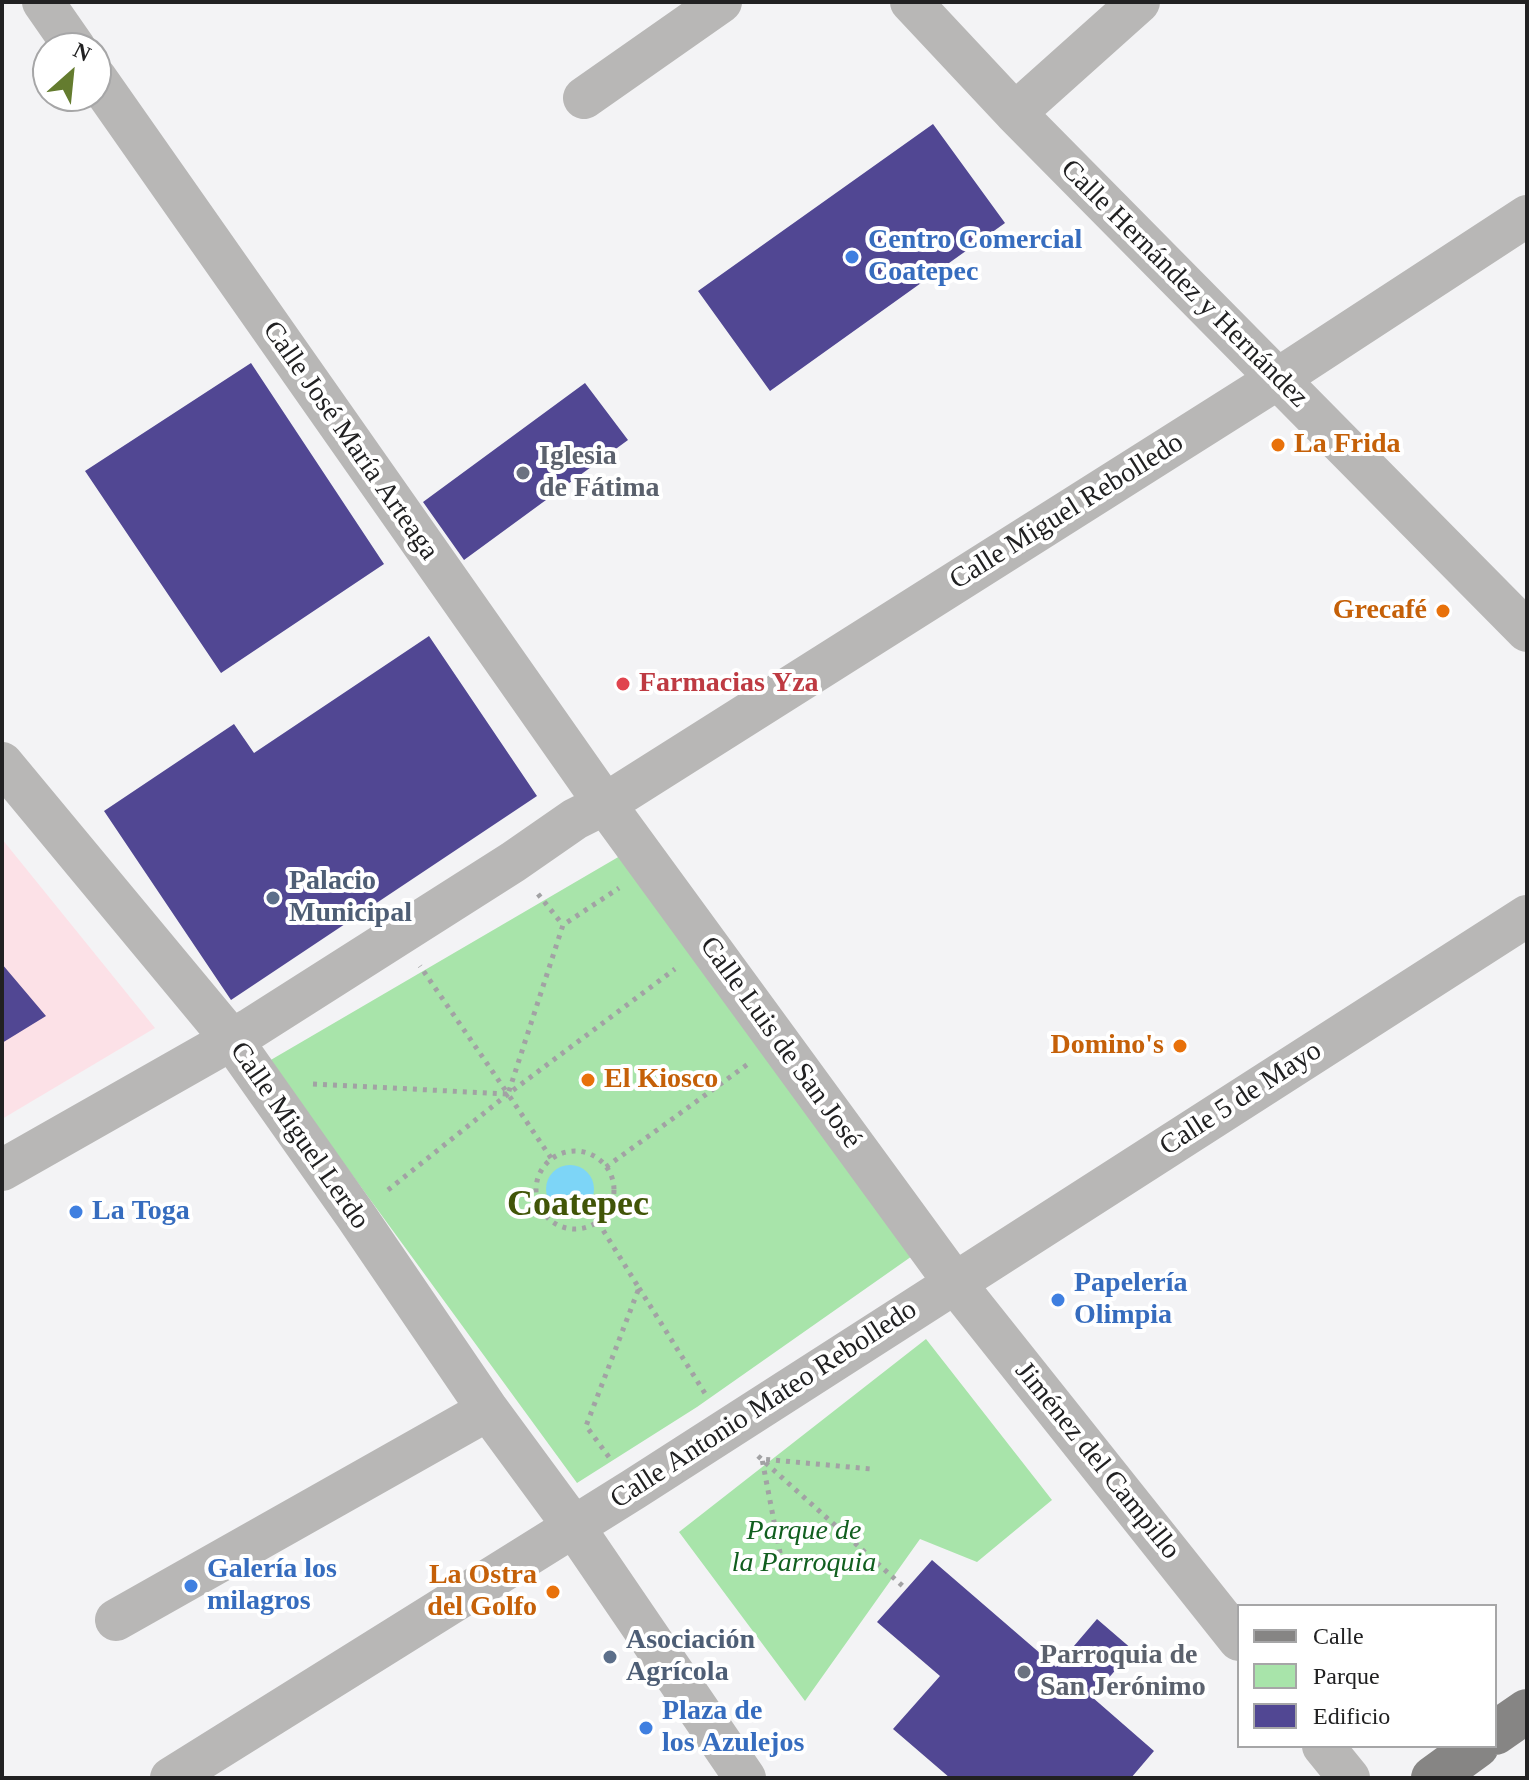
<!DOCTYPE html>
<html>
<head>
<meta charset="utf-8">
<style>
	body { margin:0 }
	#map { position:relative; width:1529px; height:1780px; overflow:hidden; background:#f3f3f5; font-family:"Times New Roman",serif }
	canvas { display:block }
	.frame { position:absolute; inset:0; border:4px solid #212122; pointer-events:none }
	.legend { position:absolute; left:1237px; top:1604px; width:260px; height:144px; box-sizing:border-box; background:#fff; border:2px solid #a6a6a7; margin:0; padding:10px 14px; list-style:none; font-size:24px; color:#212122 }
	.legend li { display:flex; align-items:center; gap:16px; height:40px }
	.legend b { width:40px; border:2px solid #a6a6a7 }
	.north { position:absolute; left:32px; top:32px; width:80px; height:80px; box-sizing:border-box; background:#fff; border:2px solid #a6a6a7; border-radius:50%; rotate:27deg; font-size:22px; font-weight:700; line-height:32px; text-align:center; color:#212122 }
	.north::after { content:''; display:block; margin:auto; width:28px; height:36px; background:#647c2f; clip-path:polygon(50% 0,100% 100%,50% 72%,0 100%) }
</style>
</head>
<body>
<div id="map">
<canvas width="1529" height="1780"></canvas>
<div class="frame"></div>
<ul class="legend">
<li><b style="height:10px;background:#868584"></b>Calle</li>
<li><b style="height:22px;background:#a8e4aa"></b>Parque</li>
<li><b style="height:22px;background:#514793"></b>Edificio</li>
</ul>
<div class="north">N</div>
</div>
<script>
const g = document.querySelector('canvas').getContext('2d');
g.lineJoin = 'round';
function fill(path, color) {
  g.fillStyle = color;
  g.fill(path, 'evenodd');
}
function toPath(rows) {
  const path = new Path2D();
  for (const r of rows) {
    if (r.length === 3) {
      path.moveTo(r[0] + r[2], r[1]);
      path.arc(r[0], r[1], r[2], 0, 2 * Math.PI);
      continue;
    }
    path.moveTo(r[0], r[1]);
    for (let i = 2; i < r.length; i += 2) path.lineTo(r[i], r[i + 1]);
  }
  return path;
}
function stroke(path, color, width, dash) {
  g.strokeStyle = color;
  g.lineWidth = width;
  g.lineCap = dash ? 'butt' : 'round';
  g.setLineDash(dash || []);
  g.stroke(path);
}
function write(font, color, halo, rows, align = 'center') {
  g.font = font + ' "Times New Roman",serif';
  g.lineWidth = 8;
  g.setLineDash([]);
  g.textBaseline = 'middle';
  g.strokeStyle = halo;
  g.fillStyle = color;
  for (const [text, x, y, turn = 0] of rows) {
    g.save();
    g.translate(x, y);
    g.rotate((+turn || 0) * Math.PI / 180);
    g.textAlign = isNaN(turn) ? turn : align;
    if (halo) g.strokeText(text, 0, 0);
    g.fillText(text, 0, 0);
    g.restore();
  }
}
fill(toPath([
	[2,839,155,1028,2,1119]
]), '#fce1e7');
fill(toPath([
	[620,856,915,1254,697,1407,577,1483,269,1061],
	[926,1339,1052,1500,977,1562,920,1539,805,1701,679,1532]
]), '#a8e4aa');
fill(toPath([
	[570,1189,24]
]), '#7dd5f7');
fill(toPath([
	[933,124,1005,223,770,391,698,291],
	[251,363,384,564,221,673,85,471],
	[585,383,628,440,464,560,423,502],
	[429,636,537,796,231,1000,104,811,234,724,254,753],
	[2,964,46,1016,2,1043],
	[932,1560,1056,1667,1097,1619,1133,1650,1092,1697,1154,1751,1131,1778,950,1778,893,1729,940,1676,877,1622]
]), '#514793');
stroke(toPath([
	[538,894,563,925],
	[313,1084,508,1094,420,966],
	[575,1190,39],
	[551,1158,508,1094,563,925,619,888],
	[606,1167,748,1064],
	[388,1190,508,1094,675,969],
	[598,1222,639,1288,586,1426,609,1457],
	[639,1288,706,1395],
	[758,1456,906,1589],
	[782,1563,762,1459,871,1469]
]), '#a2a2a4', 5, [4, 6]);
stroke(toPath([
	[43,2,75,48],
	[911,2,1015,113,1527,631],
	[96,78,605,804,954,1282,1239,1640],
	[584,98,721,2],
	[1015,113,1139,2],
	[2,763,232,1040,356,1216,488,1410,574,1527,745,1778],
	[2,1170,252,1028,513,862,575,819,605,804,1279,378,1527,216],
	[116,1620,488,1410],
	[1323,1746,1349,1778],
	[171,1778,634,1489,1527,916]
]), '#b8b7b6', 42);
stroke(toPath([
	[1495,1733,1527,1711],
	[1433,1778,1477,1746]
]), '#868584', 44);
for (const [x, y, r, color] of [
	[852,257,8,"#3f7fe0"],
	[1278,445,8,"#e8710a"],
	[523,473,8,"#6b7280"],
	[1443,611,8,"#e8710a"],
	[623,684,8,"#e0444e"],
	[273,898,8,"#5c6f8a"],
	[1180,1046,8,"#e8710a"],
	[588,1080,8,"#e8710a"],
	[76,1212,8,"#3f7fe0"],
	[1058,1300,8,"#3f7fe0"],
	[191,1586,8,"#3f7fe0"],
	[553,1592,8,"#e8710a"],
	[610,1657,8,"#5c6f8a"],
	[1024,1672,8,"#6b7280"],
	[646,1728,8,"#3f7fe0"]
]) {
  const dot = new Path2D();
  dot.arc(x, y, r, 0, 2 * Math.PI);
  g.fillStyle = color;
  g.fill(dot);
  stroke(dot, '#fff', 3);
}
write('bold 28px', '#366cbe', '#fff', [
	["Centro Comercial",868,241],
	["Coatepec",868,273],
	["La Toga",92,1212],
	["Papelería",1074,1284],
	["Olimpia",1074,1316],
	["Galería los",207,1570],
	["milagros",207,1602],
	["Plaza de",662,1712],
	["los Azulejos",662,1744]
], 'left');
write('28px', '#212122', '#fff', [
	["Calle Hernández y Hernández",1184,284,45],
	["Calle José María Arteaga",350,441,55],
	["Calle Miguel Rebolledo",1067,512,-32],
	["Calle Luis de San José",780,1043,54],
	["Calle 5 de Mayo",1241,1099,-33],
	["Calle Miguel Lerdo",299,1136,55],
	["Calle Antonio Mateo Rebolledo",764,1405,-33],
	["Jiménez del Campillo",1097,1461,51]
]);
write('bold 28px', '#c56008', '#fff', [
	["La Frida",1294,445,"left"],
	["Grecafé",1427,611],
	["Domino's",1164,1046],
	["El Kiosco",604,1080,"left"],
	["La Ostra",537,1576],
	["del Golfo",537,1608]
], 'right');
write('bold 28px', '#5b616d', '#fff', [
	["Iglesia",539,457],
	["de Fátima",539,489],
	["Parroquia de",1040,1656],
	["San Jerónimo",1040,1688]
], 'left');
write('bold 28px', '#be3a42', '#fff', [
	["Farmacias Yza",639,684]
], 'left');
write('bold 28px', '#4e5e75', '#fff', [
	["Palacio",289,882],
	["Municipal",289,914],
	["Asociación",626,1641],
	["Agrícola",626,1673]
], 'left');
write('italic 28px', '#115f1f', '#fff', [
	["Parque de",804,1532],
	["la Parroquia",804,1564]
]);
write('bold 36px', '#415508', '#fff', [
	["Coatepec",578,1206]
]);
</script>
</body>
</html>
